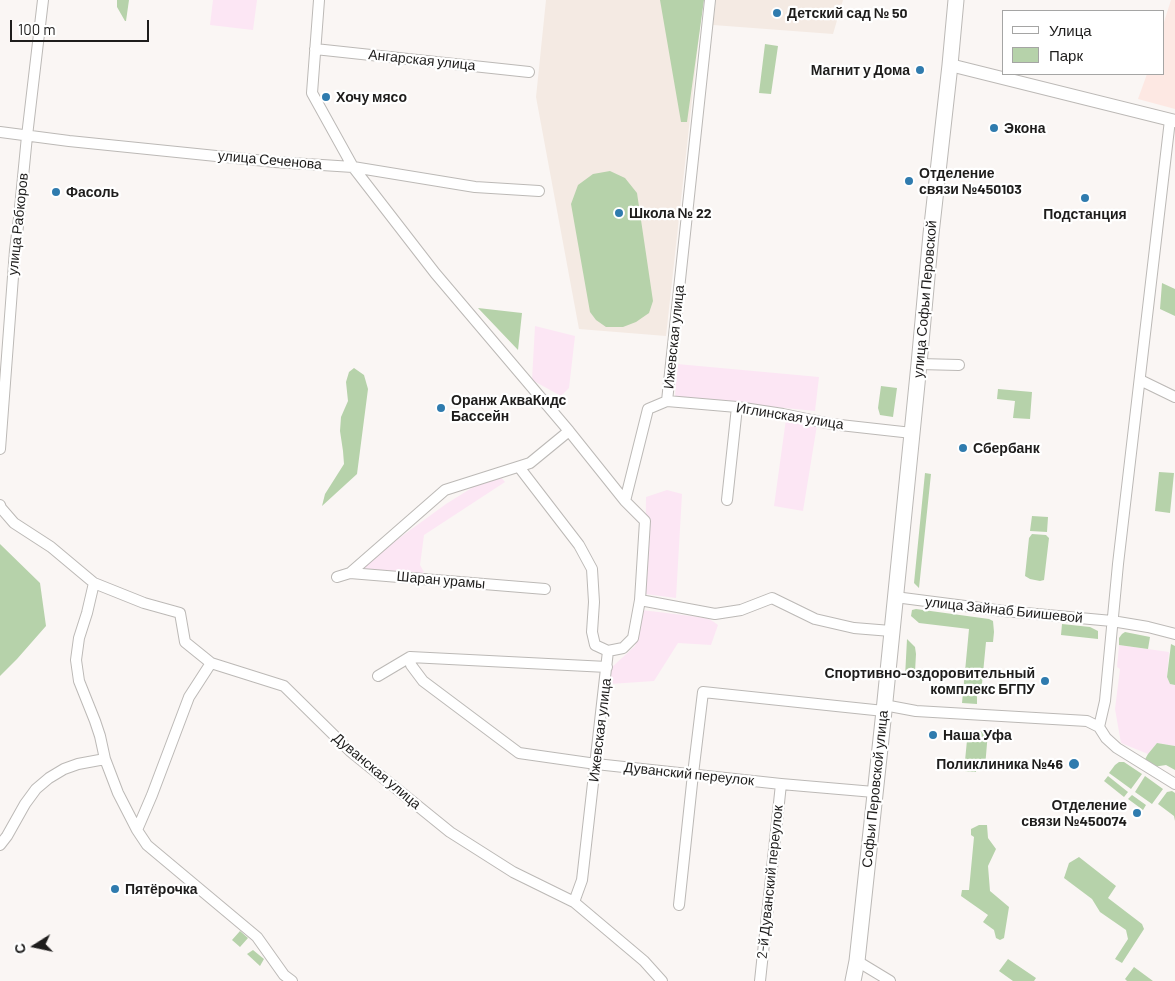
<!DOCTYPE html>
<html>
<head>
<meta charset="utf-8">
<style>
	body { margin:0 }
	#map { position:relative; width:1175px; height:981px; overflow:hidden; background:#faf6f4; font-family:Barlow,sans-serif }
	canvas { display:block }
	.legend { position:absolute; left:1002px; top:10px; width:162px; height:65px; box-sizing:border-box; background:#fff; border:1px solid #a5a5a4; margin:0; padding:6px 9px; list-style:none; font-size:15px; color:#1e1d1c }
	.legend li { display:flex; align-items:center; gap:10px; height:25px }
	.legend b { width:25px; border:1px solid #a5a5a4 }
	.north { position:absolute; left:10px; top:921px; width:50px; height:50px; -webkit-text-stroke:4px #fff; paint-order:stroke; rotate:260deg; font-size:14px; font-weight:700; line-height:20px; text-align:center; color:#1e1d1c }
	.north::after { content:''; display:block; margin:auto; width:18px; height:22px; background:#1e1d1c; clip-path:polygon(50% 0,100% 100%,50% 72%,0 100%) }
	.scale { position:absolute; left:10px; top:20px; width:139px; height:22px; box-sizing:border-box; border:2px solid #1e1d1c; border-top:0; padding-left:6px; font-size:15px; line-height:18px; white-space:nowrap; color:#1e1d1c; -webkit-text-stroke:4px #fff; paint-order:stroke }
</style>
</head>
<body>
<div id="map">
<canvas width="1175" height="981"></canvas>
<ul class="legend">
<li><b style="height:6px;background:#fff"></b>Улица</li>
<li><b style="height:14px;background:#b6d2aa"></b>Парк</li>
</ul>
<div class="north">С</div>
<div class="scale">100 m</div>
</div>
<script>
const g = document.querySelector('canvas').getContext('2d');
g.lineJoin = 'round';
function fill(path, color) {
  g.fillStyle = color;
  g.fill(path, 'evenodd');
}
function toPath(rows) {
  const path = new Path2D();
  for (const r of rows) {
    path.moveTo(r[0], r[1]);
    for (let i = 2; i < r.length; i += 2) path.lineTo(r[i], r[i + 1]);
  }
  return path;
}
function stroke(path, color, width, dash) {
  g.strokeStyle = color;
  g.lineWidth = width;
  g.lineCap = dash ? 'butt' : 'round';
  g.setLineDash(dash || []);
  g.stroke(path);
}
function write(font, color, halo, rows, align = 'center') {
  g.font = font + ' Barlow,sans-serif';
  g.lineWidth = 4.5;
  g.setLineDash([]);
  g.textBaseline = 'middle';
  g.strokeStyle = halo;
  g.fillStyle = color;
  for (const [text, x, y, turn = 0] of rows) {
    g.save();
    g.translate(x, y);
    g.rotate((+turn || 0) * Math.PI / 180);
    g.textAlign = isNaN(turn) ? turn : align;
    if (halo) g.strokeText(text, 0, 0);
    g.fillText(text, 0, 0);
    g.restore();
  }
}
fill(toPath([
	[1171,0,1175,0,1175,109,1138,99,1147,74,1164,74,1164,22]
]), '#fde8e3');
fill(toPath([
	[213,0,257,0,253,30,210,25],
	[535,326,575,336,569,388,561,396,532,380],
	[677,364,819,377,815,411,675,397],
	[786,419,817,425,803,511,774,506],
	[499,475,505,482,424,535,420,565,424,572,421,574,360,570,365,563,446,504,478,484],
	[667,490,682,494,676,598,645,594,646,497],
	[642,610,707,618,714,622,718,625,711,645,678,643,654,681,610,684,611,668,635,646],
	[1119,645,1169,652,1167,677,1170,684,1175,685,1175,746,1157,743,1148,754,1121,743,1115,709,1120,669,1117,667]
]), '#fce6f4');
fill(toPath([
	[546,0,703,0,666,336,579,329,536,97],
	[716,0,843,0,833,34,713,25]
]), '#f4eae3');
fill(toPath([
	[117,0,129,0,126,21,125,21,117,7],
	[660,0,704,0,687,122,681,122],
	[765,44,778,46,771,94,759,93],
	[610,171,625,178,637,193,653,301,649,313,636,322,623,327,606,327,596,320,590,312,571,204,578,185,593,174],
	[1162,283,1175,289,1175,316,1160,309],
	[478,308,522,313,518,350],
	[354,368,364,375,368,389,357,474,322,506,325,494,344,464,343,451,340,431,341,417,348,401,346,382,349,372],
	[881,386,897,388,893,417,880,415,878,408],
	[998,389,1032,392,1030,419,1013,418,1015,401,997,399],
	[1159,472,1174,473,1170,513,1155,511],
	[925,473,931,474,919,588,914,583],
	[1032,516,1048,517,1047,532,1030,531],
	[1032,534,1046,535,1049,538,1044,580,1040,581,1030,579,1025,576,1029,538],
	[0,544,40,583,46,626,17,659,0,676],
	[916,609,989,619,993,621,994,632,993,642,986,642,981,694,977,696,977,704,962,703,969,629,919,623,911,616,912,610],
	[1062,624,1090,627,1098,631,1098,639,1061,635],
	[1125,632,1150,637,1148,649,1119,645,1119,638,1122,634],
	[907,639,915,647,916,654,915,672,911,677,908,678,905,677],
	[1171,644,1175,646,1175,685,1170,684,1167,677],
	[968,730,988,732,985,767,976,766,976,772,964,771],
	[1157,743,1175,746,1175,770,1166,765,1153,767,1144,761,1148,754],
	[1119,762,1124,762,1142,774,1131,789,1109,773,1115,765],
	[1108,776,1128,792,1124,797,1104,781],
	[1145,776,1163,789,1152,804,1135,792],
	[1172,791,1175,793,1175,821,1174,816,1158,804,1167,792],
	[1132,795,1146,805,1143,810,1128,799],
	[979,825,987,825,988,838,996,849,988,866,990,891,1009,907,1004,938,1000,940,996,938,994,930,983,922,988,915,961,896,962,890,969,890,974,837,971,835,971,829],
	[1079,857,1116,886,1108,898,1142,924,1144,929,1122,963,1115,959,1128,939,1126,930,1100,912,1092,899,1064,878,1069,863],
	[240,931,248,938,240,947,232,940],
	[253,950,264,959,260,966,247,954],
	[1008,959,1036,978,1034,981,1013,981,999,971],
	[1134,967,1153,981,1127,981,1125,979]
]), '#b6d2aa');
const minor = toPath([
	[319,0,312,93,353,167,435,273,569,431,625,501],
	[315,49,529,72],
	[0,132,69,141,275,162,353,167,475,187,539,191],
	[919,364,959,365],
	[1140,380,1175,397],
	[667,401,710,0],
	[0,449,15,250,19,218,27,136,43,0],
	[519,467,579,545,592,569,594,602,592,632,595,645,608,651],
	[727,500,737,407],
	[0,505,1,508,14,523,51,547,94,583,144,603,180,613,185,642,211,663,284,686,350,751,450,832,513,872,574,902,644,961,662,981],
	[350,573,445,490,530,463,569,431],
	[337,577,350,573,545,589],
	[94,583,87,613,79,638,76,660,79,681,95,721,100,736,105,759,118,793,137,830,147,845,257,937,284,975,292,981],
	[895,597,1004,611,1112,621,1148,627,1175,634],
	[640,600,715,614,741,610,772,598,815,619,854,628,891,631],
	[607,667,410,657,411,665,423,681,519,753,596,764,781,784,874,792],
	[378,676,410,657],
	[884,705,916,711,1087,721,1099,727,1106,738,1117,748,1175,784],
	[1099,727,1105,701,1118,564,1170,120],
	[137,830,152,795,189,697,211,663],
	[0,845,7,836,25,804,36,789,49,778,64,769,78,764,105,759],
	[574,902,582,880,608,651,623,648,633,638,640,600,645,521,625,501,648,409,667,401,737,407,783,414,831,424,912,433],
	[679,905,693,774,703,692,884,711],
	[857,961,890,981],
	[760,981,781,784]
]);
const tertiary = toPath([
	[950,65,1175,121]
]);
const secondary = toPath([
	[853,981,857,961,884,711,919,364,931,234,950,65,956,0]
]);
stroke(minor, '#bcb9b6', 12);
stroke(tertiary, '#bcb9b6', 14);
stroke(secondary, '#bcb9b6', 17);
stroke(minor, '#fff', 10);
stroke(tertiary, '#fff', 12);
stroke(secondary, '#fff', 15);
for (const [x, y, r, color] of [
	[777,13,5,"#2f7bae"],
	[920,70,5,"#2f7bae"],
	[326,97,5,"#2f7bae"],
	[994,128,5,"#2f7bae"],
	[909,181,5,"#2f7bae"],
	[56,192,5,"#2f7bae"],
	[1085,198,5,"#2f7bae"],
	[619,213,5,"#2f7bae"],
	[441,408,5,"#2f7bae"],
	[963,448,5,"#2f7bae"],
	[1045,681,5,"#2f7bae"],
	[933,735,5,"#2f7bae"],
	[1074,764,6,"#2f7bae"],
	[1137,813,5,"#2f7bae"],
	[115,889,5,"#2f7bae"]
]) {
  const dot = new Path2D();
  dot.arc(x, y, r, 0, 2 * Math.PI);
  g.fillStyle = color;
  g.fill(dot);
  stroke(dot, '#fff', 2);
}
write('bold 14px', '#1e1d1c', '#fff', [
	["Детский сад № 50",787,13],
	["Магнит у Дома",910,70,"right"],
	["Хочу мясо",336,97],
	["Экона",1004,128],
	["Отделение",919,173],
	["связи №450103",919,189],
	["Фасоль",66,192],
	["Школа № 22",629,213],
	["Подстанция",1085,214,"center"],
	["Оранж АкваКидс",451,400],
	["Бассейн",451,416],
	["Сбербанк",973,448],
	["Спортивно-оздоровительный",1035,673,"right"],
	["комплекс БГПУ",1035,689,"right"],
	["Наша Уфа",943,735],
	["Поликлиника №46",1063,764,"right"],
	["Отделение",1127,805,"right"],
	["связи №450074",1127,821,"right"],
	["Пятёрочка",125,889]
], 'left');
write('14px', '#1e1d1c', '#fff', [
	["Ангарская улица",422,60,6],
	["улица Сеченова",270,160,5],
	["улица Рабкоров",18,224,-84],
	["улица Софьи Перовской",925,299,-85],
	["Ижевская улица",674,337,-84],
	["Иглинская улица",790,416,9],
	["Шаран урамы",441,580,5],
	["улица Зайнаб Биишевой",1004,610,6],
	["Ижевская улица",600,730,-83],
	["Дуванская улица",377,771,40],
	["Дуванский переулок",689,774,6],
	["Софьи Перовской улица",875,789,-84],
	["2-й Дуванский переулок",770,882,-84]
]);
</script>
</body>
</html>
